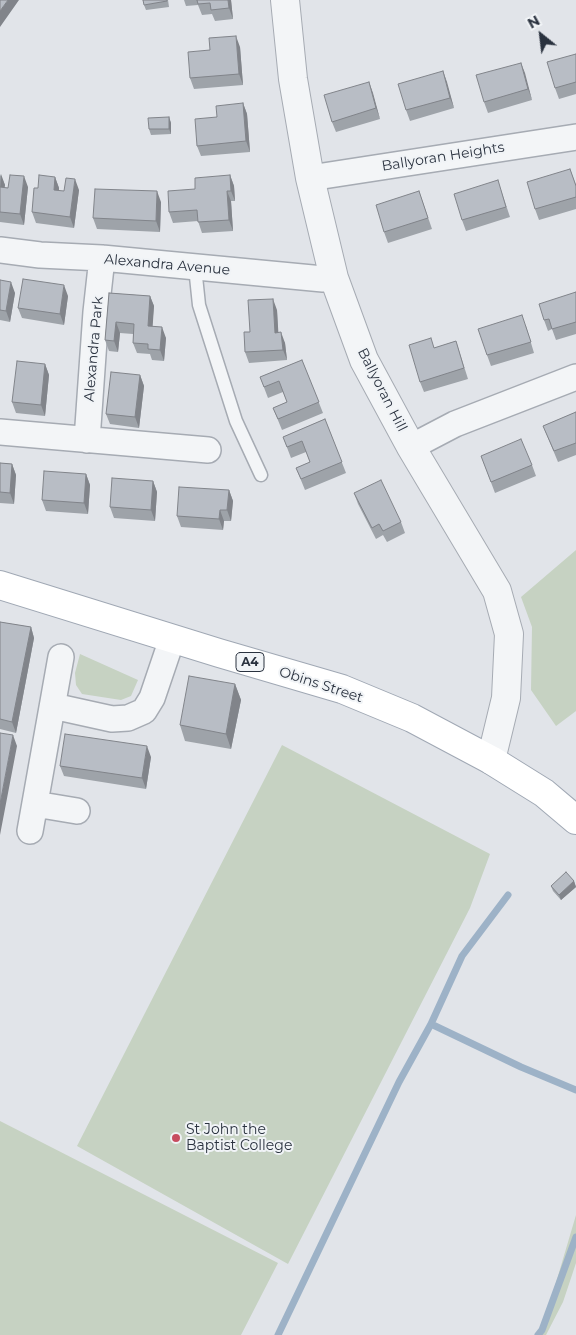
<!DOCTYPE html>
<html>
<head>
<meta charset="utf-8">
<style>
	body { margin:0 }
	#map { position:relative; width:576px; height:1335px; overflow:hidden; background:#e1e4e9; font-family:Montserrat,sans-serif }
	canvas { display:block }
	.north { position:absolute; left:516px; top:10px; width:50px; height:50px; -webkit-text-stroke:4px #f0f3f6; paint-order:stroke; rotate:331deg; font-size:14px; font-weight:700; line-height:20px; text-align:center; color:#2a323f }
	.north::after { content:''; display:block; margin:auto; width:18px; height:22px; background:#2a323f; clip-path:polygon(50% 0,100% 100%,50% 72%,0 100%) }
</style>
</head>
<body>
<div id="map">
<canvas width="576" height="1335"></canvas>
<div class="north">N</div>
</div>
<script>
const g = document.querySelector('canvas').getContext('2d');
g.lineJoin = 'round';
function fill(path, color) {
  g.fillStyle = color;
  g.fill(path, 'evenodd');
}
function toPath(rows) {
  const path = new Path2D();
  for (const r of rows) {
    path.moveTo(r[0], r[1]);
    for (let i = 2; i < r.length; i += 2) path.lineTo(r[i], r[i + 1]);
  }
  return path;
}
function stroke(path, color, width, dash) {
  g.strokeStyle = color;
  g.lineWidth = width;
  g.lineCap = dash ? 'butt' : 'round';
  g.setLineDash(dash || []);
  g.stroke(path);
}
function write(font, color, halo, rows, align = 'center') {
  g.font = font + ' Montserrat,sans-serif';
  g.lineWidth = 4;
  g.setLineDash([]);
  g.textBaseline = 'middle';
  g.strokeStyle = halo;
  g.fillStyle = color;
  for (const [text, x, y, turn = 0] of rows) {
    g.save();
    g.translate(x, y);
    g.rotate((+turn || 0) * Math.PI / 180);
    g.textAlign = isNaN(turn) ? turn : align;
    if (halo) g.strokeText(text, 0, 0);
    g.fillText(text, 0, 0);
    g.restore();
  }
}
fill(toPath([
	[576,550,576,711,556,726,531,690,532,627,521,597],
	[80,654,138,680,131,696,121,700,82,694,76,685,75,673],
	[282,745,490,854,470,908,288,1264,77,1146],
	[0,1121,278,1263,241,1335,0,1335],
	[576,1215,576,1263,563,1302,546,1335,538,1335,542,1330]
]), '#c6d2c2');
stroke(toPath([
	[431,1024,462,956,508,895],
	[278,1335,399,1082,431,1024,521,1067,576,1090],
	[538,1335,542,1330,576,1237]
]), '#9db2c7', 7);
const service = toPath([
	[195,267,199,305,236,421,261,475]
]);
const minor = toPath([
	[310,178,576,137],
	[0,250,40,255,102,258,323,279,334,278],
	[0,432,208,450],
	[87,440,96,312,102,258],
	[411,447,455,424,576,377],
	[53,706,112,719,128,718,144,711,152,698,172,639],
	[35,804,77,811],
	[30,831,61,657]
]);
const tertiary = toPath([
	[285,0,293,79,310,178,334,278,364,360,411,447,497,591,509,634,506,698,491,760]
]);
const primary = toPath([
	[0,585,219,653,342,689,412,718,491,760,544,793,576,820]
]);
stroke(service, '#a6abb3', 15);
stroke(minor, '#a6abb3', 28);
stroke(tertiary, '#a6abb3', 30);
stroke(primary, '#a0a8b4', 30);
stroke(service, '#f3f5f7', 12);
stroke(minor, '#f3f5f7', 25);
stroke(tertiary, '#f3f5f7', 28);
stroke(primary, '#fff', 28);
fill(toPath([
	[168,0,169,7,146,10,144,5],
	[184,0,231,0,233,19,215,21,212,14,202,15,198,5,186,6],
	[240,47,243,85,194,89,190,78],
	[576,54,576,94,559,99,555,88],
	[521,63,532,100,488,113,484,102],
	[443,71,454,108,410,121,406,110],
	[369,82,380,119,336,132,332,122],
	[243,103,247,114,250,152,201,156,197,146,217,117],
	[169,117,171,123,171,134,151,135,149,129],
	[570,169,576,185,576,209,539,220,535,209],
	[0,174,5,185,4,188,28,187,24,225,0,222],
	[230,175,234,186,235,201,231,201,233,231,202,233,198,221,173,223,169,212,195,189],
	[55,177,59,188,59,191,64,191,79,190,74,228,36,223,32,212],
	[501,190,510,217,466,231,462,220],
	[419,191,432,229,388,243,384,232],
	[161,202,160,232,97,229,93,218],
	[0,280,15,293,10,322,0,320],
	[576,292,576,334,556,340,552,329,548,331,544,320],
	[109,293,150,296,154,306,152,326,166,338,164,361,152,360,150,354,137,353,133,343,133,334,120,333,118,352,109,351,105,340],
	[68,296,64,325,22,318,18,308],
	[277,310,278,332,285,343,287,360,249,363,245,352,250,332],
	[526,326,534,353,491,366,487,355],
	[456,341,468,379,424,392,420,382,434,348],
	[302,360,323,413,282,430,273,408,287,402,283,392,268,398,260,377],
	[45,364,49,375,45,416,16,413,12,402],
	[140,375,144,386,139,428,110,424,106,414],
	[576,412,576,455,558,462,543,426],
	[325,419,346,473,305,490,296,468,310,462,306,452,291,458,283,437],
	[481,456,532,465,536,476,495,493],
	[0,463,12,464,16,475,14,504,0,503],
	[86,474,90,485,88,514,46,511,42,500],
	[153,481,157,492,155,521,114,518,110,507],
	[229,490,233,501,231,521,224,521,223,530,181,527,177,516],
	[354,493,401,522,405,533,387,542,383,535,376,539,358,504],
	[0,622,31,627,34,638,16,733,0,729],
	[235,684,241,700,231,749,185,741,180,725],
	[151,757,146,789,64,776,60,766],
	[574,881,576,887,561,900,553,891,551,886]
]), '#9ea3a9');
fill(toPath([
	[8,0,19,0,0,27,0,11],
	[228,0,231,0,233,19,229,8],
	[236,36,240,47,243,85,239,74],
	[521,63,525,73,532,100,528,89],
	[443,71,447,82,454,108,450,98],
	[369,82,373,93,380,119,376,108],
	[243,103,247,114,250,152,246,141],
	[169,117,171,123,171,134,169,129],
	[1,174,5,185,3,198,0,190],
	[230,175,234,186,235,201,231,191],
	[24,176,28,187,24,225,20,214],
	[55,177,59,188,58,201,54,190],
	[75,179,79,190,74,228,70,217],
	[157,191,161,202,160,232,156,221],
	[227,191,231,201,233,231,229,220],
	[11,282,15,293,10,322,6,311],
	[64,285,68,296,64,325,60,314],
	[150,296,154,306,152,336,148,326],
	[273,299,277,310,279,343,275,333],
	[116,322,120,333,118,352,114,341],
	[162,327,166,338,164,361,160,350],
	[281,332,285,343,287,360,283,350],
	[45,364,49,375,45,416,41,405],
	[140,375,144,386,139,428,135,417],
	[12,464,16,475,14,504,10,493],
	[86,474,90,485,88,514,84,503],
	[153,481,157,492,155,521,151,510],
	[229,490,233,501,231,521,227,510],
	[220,510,224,521,223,530,219,519],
	[31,627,34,638,16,733,12,722],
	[235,684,241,700,231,749,226,734],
	[13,735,17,746,0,835,0,804],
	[147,746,151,757,146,789,142,778],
	[574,881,576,887,561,900,559,895]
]), '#81848a');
const building = toPath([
	[0,0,8,0,0,11,0,0],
	[143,0,167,0,167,1,144,5,143,0],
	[197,0,228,0,229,8,211,10,210,3,198,4,197,0],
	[236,36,239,74,190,78,188,52,210,50,209,38,236,36],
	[576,54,576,82,555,88,547,62,576,54],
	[521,63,528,89,484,102,476,75,521,63],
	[443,71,450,98,406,110,398,84,443,71],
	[369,82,376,108,332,122,324,95,369,82],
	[243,103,246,141,197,146,195,119,217,117,216,106,243,103],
	[169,117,169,129,149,129,148,118,169,117],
	[570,169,576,186,576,197,535,209,527,182,570,169],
	[10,175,24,176,20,214,0,212,0,187,8,188,10,175],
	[39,175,55,177,54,190,64,191,66,178,75,179,70,217,32,212,34,188,38,188,39,175],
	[230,175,231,191,227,191,229,220,198,222,197,210,169,212,168,191,195,189,195,178,230,175],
	[498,180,506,207,462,220,454,194,498,180],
	[95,189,157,191,156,221,93,218,95,189],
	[419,191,428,218,384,232,376,205,419,191],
	[23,279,64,285,60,314,18,308,23,279],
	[0,280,11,282,6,311,0,310,0,280],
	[576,292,576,322,552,329,549,319,544,320,539,304,576,292],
	[109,293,150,296,148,326,162,327,160,350,148,349,148,344,133,343,134,324,116,322,114,341,105,340,109,293],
	[273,299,275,333,281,332,283,350,245,352,244,332,250,332,248,300,273,299],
	[522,315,531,342,487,355,478,329,522,315],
	[431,338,434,348,456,341,464,368,420,382,409,345,431,338],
	[302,360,319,402,278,419,273,408,287,402,279,381,264,387,260,377,302,360],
	[17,361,45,364,41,405,12,402,17,361],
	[111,372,140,375,135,417,106,414,111,372],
	[576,412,576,443,554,451,543,426,576,412],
	[325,419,342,462,301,479,296,468,310,462,302,441,287,447,283,437,325,419],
	[521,439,532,465,491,482,481,456,521,439],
	[0,463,12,464,10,493,0,492,0,463],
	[44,471,86,474,84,503,42,500,44,471],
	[112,478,153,481,151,510,110,507,112,478],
	[381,480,401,522,383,531,379,524,372,528,354,493,381,480],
	[179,487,229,490,227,510,220,510,219,519,177,516,179,487],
	[0,622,31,627,12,722,0,719,0,622],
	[189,676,235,684,226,734,180,725,189,676],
	[0,733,13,735,0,804,0,733],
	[65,734,147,746,142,778,60,766,65,734],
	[566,872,574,881,559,895,551,886,566,872]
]);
fill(building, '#b8bdc5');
stroke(building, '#81848a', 1);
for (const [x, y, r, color] of [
	[176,1138,5,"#c74c5f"]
]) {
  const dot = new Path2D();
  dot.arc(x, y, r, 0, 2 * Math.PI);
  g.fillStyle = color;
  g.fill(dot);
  stroke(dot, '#f0f3f6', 2);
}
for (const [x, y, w] of [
	[250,662,28]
]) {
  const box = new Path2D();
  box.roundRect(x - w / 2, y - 9.5, w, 19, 4);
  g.fillStyle = '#f0f3f6';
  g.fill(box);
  stroke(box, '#2a323f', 1);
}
write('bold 12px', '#2a323f', null, [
	["A4",250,662]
]);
write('14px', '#2a323f', '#f0f3f6', [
	["Ballyoran Heights",443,157,-9],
	["Alexandra Avenue",167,265,5],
	["Alexandra Park",94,349,-85],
	["Ballyoran Hill",382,390,63],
	["Obins Street",321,685,18]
]);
write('14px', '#2a323f', '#f0f3f6', [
	["St John the",186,1130],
	["Baptist College",186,1146]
], 'left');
</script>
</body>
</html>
